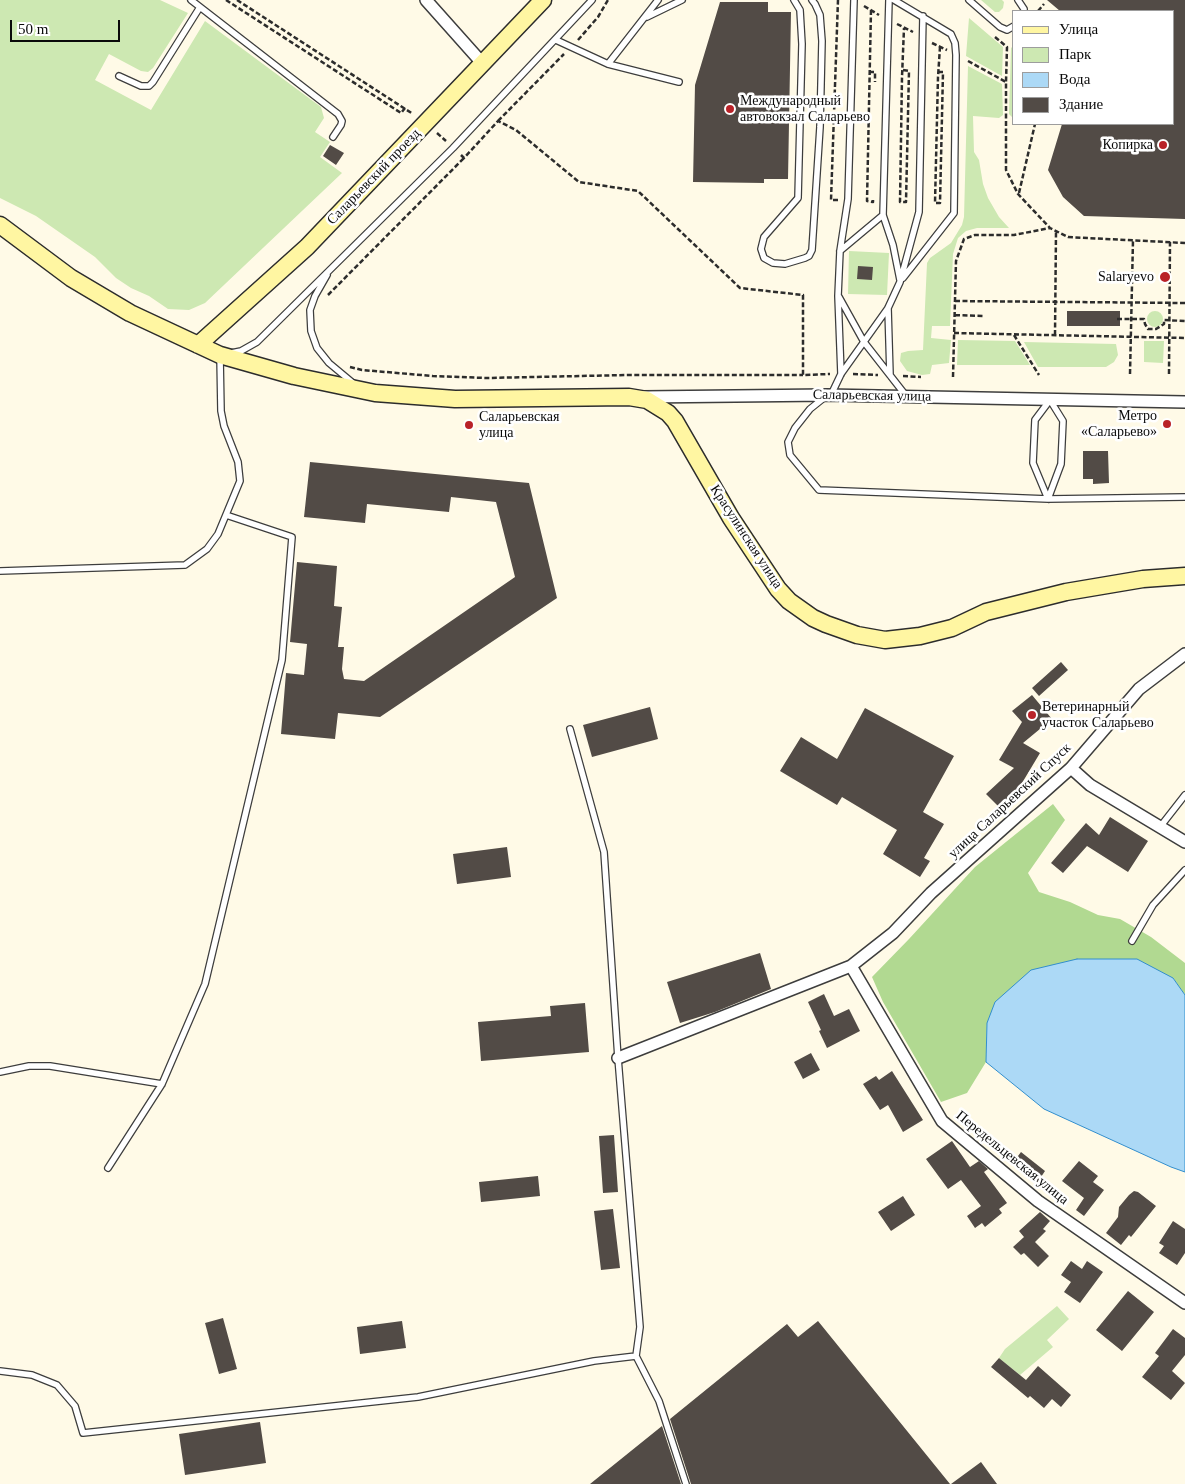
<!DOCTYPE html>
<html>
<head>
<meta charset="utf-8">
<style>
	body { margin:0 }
	#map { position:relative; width:1185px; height:1484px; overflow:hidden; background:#fffae7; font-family:Georgia,serif }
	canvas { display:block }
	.legend { position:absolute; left:1012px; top:10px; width:162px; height:115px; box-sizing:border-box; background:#fff; border:1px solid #9d9d9d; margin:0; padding:6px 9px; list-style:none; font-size:15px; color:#0a0a0a }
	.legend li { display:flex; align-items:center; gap:10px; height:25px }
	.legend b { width:25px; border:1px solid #9d9d9d }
	.scale { position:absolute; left:10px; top:20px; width:110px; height:22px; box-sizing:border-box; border:2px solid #0a0a0a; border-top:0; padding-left:6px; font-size:15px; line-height:18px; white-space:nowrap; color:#0a0a0a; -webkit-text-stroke:4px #fff; paint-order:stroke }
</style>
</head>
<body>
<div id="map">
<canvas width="1185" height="1484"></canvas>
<ul class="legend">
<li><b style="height:6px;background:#fff6a2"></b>Улица</li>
<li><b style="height:14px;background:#cde8b2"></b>Парк</li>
<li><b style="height:14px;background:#acd9f6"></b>Вода</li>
<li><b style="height:14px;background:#524b46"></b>Здание</li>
</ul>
<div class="scale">50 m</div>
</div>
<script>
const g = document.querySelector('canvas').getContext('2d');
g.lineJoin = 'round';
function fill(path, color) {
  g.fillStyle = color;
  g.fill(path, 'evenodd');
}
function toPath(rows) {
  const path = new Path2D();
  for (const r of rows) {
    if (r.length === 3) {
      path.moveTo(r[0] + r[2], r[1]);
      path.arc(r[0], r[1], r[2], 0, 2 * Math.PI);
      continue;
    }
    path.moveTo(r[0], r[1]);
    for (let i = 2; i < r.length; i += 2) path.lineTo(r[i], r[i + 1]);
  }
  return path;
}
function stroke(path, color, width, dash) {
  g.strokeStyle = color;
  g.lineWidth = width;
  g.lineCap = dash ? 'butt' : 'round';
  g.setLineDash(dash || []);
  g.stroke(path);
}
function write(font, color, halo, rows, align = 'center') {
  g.font = font + ' Georgia,serif';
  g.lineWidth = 5;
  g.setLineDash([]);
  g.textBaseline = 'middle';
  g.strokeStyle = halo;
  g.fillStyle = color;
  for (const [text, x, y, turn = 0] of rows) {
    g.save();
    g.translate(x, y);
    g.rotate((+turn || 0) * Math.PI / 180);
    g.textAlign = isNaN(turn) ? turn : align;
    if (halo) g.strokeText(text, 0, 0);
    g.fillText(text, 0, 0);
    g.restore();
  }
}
fill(toPath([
	[0,0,160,0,188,13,153,68,148,72,141,71,109,54,95,80,151,110,205,21,321,107,324,118,315,132,330,142,320,157,342,173,205,303,189,310,168,309,149,296,131,288,116,278,95,257,36,216,0,198],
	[981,0,1002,0,1004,2,1003,8,999,12,995,12],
	[969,18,1003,47,1002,76,966,56],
	[1014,45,1014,119,1009,114,1011,48],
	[968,66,1002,84,1003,115,999,118,973,116,974,152,979,160,983,184,988,198,999,217,1009,228,977,228,966,231,958,238,953,254,950,326,932,326,931,338,951,340,949,363,932,365,930,374,922,375,907,371,900,361,901,353,908,351,923,350,927,263,930,258,951,243,962,225,964,217],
	[849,251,889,253,887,295,848,294],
	[1155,319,8],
	[958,340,1015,341,1030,365,957,365],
	[1144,341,1164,341,1163,363,1144,362],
	[1024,342,1116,344,1118,355,1114,362,1106,367,1038,367],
	[1057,1306,1069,1319,1047,1340,1053,1347,1020,1375,999,1358,1005,1349]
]), '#cde8b2');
fill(toPath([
	[1053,804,1065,820,1028,873,1039,892,1070,902,1098,915,1120,919,1151,937,1185,963,1185,995,1173,978,987,1024,986,1062,967,1093,941,1102,883,1002,872,977,909,939,975,867]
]), '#b1d991');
const water = toPath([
	[1077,959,1137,959,1173,978,1185,995,1185,1172,1171,1167,1044,1109,986,1062,987,1023,995,1002,1031,970,1077,959]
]);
fill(water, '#acd9f6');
stroke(water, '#328ecd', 1);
fill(toPath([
	[1047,0,1185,0,1185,219,1084,216,1063,197,1048,170,1062,124,1174,124,1174,11,1060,11],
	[720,2,768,2,768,12,791,12,788,179,764,179,764,183,693,182,695,85],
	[330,145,344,153,336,165,323,156],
	[858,266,873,267,872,280,857,279],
	[1067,311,1120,311,1120,326,1067,326],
	[1083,451,1108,451,1109,483,1093,484,1093,479,1083,479],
	[310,462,529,483,557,598,380,717,338,713,335,739,281,734,286,673,304,675,307,644,290,642,297,562,337,566,334,606,342,607,338,647,344,647,342,669,344,679,364,681,515,577,496,502,451,497,449,512,367,504,365,523,304,517],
	[1061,662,1068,670,1039,696,1032,688],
	[1032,695,1052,719,1023,743,1040,753,1019,788,1022,791,1002,810,986,794,1014,768,999,760,1022,722,1012,711],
	[650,707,658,739,592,757,583,725],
	[865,708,954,756,923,812,944,824,924,858,930,861,920,877,883,854,897,830,842,797,837,805,780,771,801,737,837,759],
	[1110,817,1148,841,1128,872,1087,846,1063,873,1051,863,1086,823,1099,835],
	[507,847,511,877,457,884,453,854],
	[760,953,771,989,715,1012,680,1023,667,982],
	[824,994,834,1016,849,1009,860,1031,827,1048,819,1031,821,1030,808,1002],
	[585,1003,589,1052,481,1061,478,1022,551,1016,550,1006],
	[811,1053,820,1070,803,1079,794,1062],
	[892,1071,923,1120,903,1132,888,1105,880,1110,863,1084,876,1076,879,1080],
	[614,1135,618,1192,603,1193,599,1136],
	[952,1141,970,1167,979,1161,988,1169,984,1172,1007,1203,999,1209,1002,1213,985,1227,982,1223,975,1228,967,1216,981,1206,961,1180,948,1189,926,1159],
	[1021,1152,1045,1171,1037,1183,1012,1164],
	[1079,1161,1098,1176,1093,1182,1104,1190,1084,1216,1076,1210,1084,1198,1062,1181],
	[538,1176,540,1196,481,1202,479,1182],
	[1134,1191,1138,1192,1156,1206,1131,1237,1129,1235,1121,1245,1106,1233,1118,1217,1119,1207,1129,1195],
	[903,1196,915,1215,891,1231,878,1212],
	[613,1209,620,1268,601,1270,594,1211],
	[1040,1212,1050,1221,1043,1229,1046,1231,1035,1242,1049,1256,1038,1267,1024,1253,1021,1255,1013,1247,1024,1237,1019,1231],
	[1173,1221,1185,1229,1185,1253,1177,1265,1159,1253,1164,1246,1159,1243],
	[1071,1261,1082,1269,1087,1261,1103,1272,1080,1303,1064,1292,1071,1282,1061,1275],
	[1128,1291,1154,1312,1122,1351,1096,1330],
	[223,1318,237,1369,219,1374,205,1323],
	[402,1321,406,1348,360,1354,357,1327],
	[818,1321,950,1484,691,1484,670,1419,787,1324,798,1337],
	[1173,1329,1185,1338,1185,1355,1172,1371,1185,1383,1171,1400,1142,1377,1159,1356,1155,1353],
	[999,1358,1026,1380,1038,1366,1071,1395,1061,1407,1052,1399,1044,1408,1030,1396,1028,1398,991,1367],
	[260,1422,266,1463,185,1475,179,1434],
	[662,1426,681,1484,590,1484],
	[981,1462,997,1484,951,1484]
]), '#524b46');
const lane = toPath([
	[191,0,338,114,342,121,341,125,333,137],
	[794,0,800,10,802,44,798,198,764,237,761,249,764,258,773,263,785,264,805,258,809,256,812,250,820,127,822,41,820,15,815,4,812,0],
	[889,0,883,215,893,245,900,280],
	[894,0,951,34,955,43,956,55,954,213,903,278],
	[969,0,1000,27,1007,30,1014,26],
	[1018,0,1024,9,1024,11],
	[647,17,682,0],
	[556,40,608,64,679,82],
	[608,64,658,0],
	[119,76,141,86,149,86,153,82,200,7],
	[840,251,883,215],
	[327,275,315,296,310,310,311,331,317,348,329,363,353,383],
	[839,297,864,342,907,397],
	[888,308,890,375],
	[231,353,241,351,257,342,453,148,592,0],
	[841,374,838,296,840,251,848,199,854,0],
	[831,395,841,374,888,308,900,282,919,212,923,16],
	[825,397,810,409,795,428,788,442,790,455,819,490,1048,499,1185,497],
	[1050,400,1063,421,1061,464,1048,499,1033,463,1035,420,1050,400],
	[0,571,185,565,207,549,218,534,240,481,238,462,224,426,221,411,220,356],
	[1160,827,1185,795],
	[1132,941,1153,905,1185,870],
	[0,1072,29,1066,50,1066,162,1084],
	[108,1168,162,1084,205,984,282,660,292,537,226,515],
	[636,1356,659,1401,686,1484],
	[0,1371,32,1375,57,1385,75,1406,83,1433,418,1397,594,1361,636,1356,640,1327,618,1058,604,852,570,729]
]);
const street = toPath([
	[426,0,483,64],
	[643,397,827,395,1185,402],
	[1071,768,1090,785,1185,842],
	[851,966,942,1121,1038,1201,1185,1303],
	[618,1058,851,966,893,933,931,893,1071,768,1139,689,1185,654]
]);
const secondary = toPath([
	[0,225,71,278,130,313,220,355,294,376,375,393,455,399,629,397,647,400,668,413,675,421,731,518,778,589,789,601,813,618,826,624,857,635,885,640,920,636,952,628,986,612,1066,592,1143,579,1185,576],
	[198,345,307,247,543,0]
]);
stroke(lane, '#3d3d3d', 8);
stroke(street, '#3d3d3d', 14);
stroke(secondary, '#2c2c2c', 19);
stroke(toPath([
	[226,0,401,113,405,108],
	[237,0,413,114],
	[864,6,879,15],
	[871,10,867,201,873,202,873,200],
	[1038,11,1044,4],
	[897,24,913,32],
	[995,37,1007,47,1006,82],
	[578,40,598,17,608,0],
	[932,43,947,50],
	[968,61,1006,82,1006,170,1018,194,1050,228,1068,237,1185,243],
	[903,70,909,71,906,202,900,202,902,77,904,28],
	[869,72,875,72,875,82],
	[938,72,943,72,940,203,935,203,938,77,940,47],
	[498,121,564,54],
	[437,133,446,141],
	[461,155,464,158,498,121,516,130,579,182,638,191,740,288,803,295,803,375,830,374],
	[1019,193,1035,124],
	[838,200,831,200,838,0],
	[328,295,464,158],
	[955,301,1185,303],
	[955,315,984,316],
	[1117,319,1144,319,1145,324,1148,329,1156,329,1164,324,1164,320,1185,321],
	[954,333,1185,338],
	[1014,335,1039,375],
	[1055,335,1056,231],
	[350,367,362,370,433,376,486,378,628,375,803,375],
	[853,374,878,375],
	[1130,374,1133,240],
	[1169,374,1170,242],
	[903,376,921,377],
	[953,377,956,261,964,239,975,235,1014,235,1050,228]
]), '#2c2c2c', 2.5, [5, 2.5]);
stroke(lane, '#fff', 5.5);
stroke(street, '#fff', 11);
stroke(secondary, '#fff6a2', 16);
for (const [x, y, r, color] of [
	[730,109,5,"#b92228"],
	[1163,145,5,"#b92228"],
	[1165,277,6,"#b92228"],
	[1167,424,5,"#b92228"],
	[469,425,5,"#b92228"],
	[1032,715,5,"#b92228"]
]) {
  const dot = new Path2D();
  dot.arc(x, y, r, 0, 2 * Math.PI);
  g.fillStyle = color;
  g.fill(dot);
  stroke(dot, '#fff', 2);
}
write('14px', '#0a0a0a', '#fff', [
	["Международный",740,101],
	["автовокзал Саларьево",740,117],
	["Копирка",1153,145,"right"],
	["Salaryevo",1154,277,"right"],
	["Метро",1157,416,"right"],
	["«Саларьево»",1157,432,"right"],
	["Саларьевская",479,417],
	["улица",479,433],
	["Ветеринарный",1042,707],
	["участок Саларьево",1042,723]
], 'left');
write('14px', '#0a0a0a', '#fff', [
	["Саларьевский проезд",374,177,-46],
	["Саларьевская улица",872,396,1],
	["Красулинская улица",746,537,57],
	["улица Саларьевский Спуск",1010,801,-43],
	["Передельцевская улица",1012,1158,39]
]);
</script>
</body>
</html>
